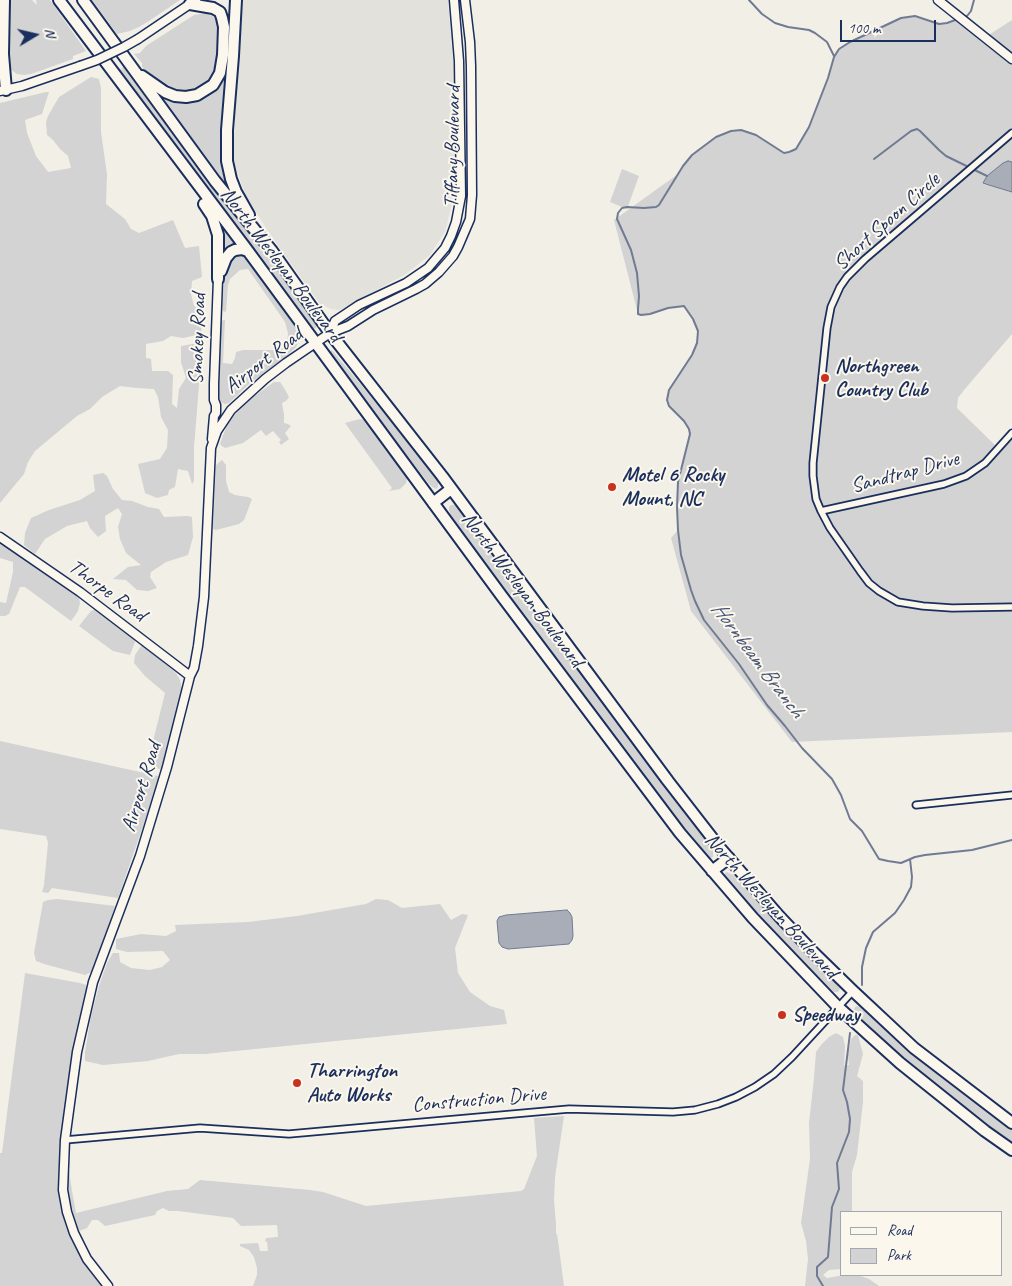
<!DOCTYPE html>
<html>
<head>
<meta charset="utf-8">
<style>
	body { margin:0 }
	#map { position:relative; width:1012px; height:1286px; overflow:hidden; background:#f2efe6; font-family:Caveat,sans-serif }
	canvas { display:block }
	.legend { position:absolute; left:840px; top:1211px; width:162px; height:65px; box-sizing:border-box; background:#fbf7ec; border:1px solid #a1a7b3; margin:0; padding:6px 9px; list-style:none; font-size:15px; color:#1b2f5e }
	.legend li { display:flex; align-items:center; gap:10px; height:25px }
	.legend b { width:25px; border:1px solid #a1a7b3 }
	.north { position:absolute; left:10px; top:10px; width:50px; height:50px; -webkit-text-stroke:4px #fbf7ec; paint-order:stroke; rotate:81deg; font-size:14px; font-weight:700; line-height:20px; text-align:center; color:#1b2f5e }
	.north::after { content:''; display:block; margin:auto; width:18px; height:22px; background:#1b2f5e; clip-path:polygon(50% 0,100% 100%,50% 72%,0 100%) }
	.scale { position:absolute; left:840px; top:20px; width:96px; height:22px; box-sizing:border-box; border:2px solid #1b2f5e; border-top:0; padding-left:6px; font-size:15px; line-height:18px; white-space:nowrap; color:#1b2f5e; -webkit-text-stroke:4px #fbf7ec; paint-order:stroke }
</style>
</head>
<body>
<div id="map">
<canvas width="1012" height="1286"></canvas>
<ul class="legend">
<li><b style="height:6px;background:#fbf7ec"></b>Road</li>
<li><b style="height:14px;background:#d2d3d2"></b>Park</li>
</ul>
<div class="north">N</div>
<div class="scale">100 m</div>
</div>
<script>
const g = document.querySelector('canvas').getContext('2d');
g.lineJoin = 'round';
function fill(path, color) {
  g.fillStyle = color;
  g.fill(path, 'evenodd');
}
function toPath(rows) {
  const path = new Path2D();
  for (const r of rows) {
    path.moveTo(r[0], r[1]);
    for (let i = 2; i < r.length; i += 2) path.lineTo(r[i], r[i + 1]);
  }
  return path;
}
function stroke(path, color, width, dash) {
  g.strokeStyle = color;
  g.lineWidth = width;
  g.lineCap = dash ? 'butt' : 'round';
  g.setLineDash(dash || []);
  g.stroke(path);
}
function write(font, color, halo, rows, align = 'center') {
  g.font = font + ' Caveat,sans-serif';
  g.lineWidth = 4;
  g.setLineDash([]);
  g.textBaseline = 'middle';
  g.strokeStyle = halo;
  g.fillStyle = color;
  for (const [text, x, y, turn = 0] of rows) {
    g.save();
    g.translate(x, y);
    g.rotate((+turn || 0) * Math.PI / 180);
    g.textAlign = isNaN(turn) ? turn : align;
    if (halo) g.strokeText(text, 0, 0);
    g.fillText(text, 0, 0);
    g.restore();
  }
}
fill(toPath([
	[241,0,448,0,454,71,454,169,452,204,445,232,430,255,406,274,340,310,331,309,320,304,276,243,246,197,233,159]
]), '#e2e1dc');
fill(toPath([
	[7,0,32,0,37,5,36,0,50,0,86,51,73,56,73,59,31,74,24,75,17,74,10,69,7,64],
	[92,0,180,0,149,21,139,27,130,31,117,34],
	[205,13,212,16,217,21,220,26,217,69,212,79,204,86,194,91,182,92,170,89,162,85,146,71,142,67,142,63,141,62,134,54,140,53,146,46,194,15],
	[911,16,939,24,947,23,955,20,981,40,1012,20,1012,334,964,390,958,398,957,408,1001,451,1012,440,1012,732,792,742,691,611,671,538,678,530,677,507,678,482,690,434,687,426,669,406,667,400,669,390,692,355,697,343,698,331,693,319,684,306,668,308,650,314,641,315,638,314,614,220,678,174,686,162,697,150,716,137,730,131,741,130,756,135,784,153,789,152,796,149,809,127,828,78,834,57,839,49,850,42,897,19],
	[122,67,125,67,311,316,317,325,316,328,314,329,251,249,121,72,119,68,123,70],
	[91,77,99,79,101,88,101,132,107,174,106,204,125,219,131,229,139,233,173,220,185,248,199,246,202,277,192,281,191,294,194,306,203,312,201,334,183,338,171,336,163,341,146,344,146,358,151,359,152,371,168,371,173,375,172,404,177,408,179,389,186,378,181,362,181,346,198,343,202,348,194,447,194,481,192,484,188,471,178,469,175,487,169,490,168,495,157,498,145,493,138,464,160,459,167,448,168,430,161,417,158,397,154,389,137,388,120,386,102,397,90,409,77,416,35,451,28,462,24,474,0,503,0,103,46,92,49,92,42,114,25,120,27,133,36,156,48,172,71,168,68,156,60,149,53,140,47,135,46,122,48,116,59,97],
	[222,79,228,80,224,159,228,185,211,167,152,89,171,100,182,102,192,101,202,98,211,92,218,86],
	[622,169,639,176,627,209,610,202],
	[215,215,238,245,233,245,228,247,225,250,222,258],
	[241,255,246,256,295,322,299,335,299,341,296,347,284,359,249,384,229,403,225,404,219,401,217,398,221,323,223,320,225,320,223,363,232,364,235,358,236,352,243,350,274,350,287,344,288,333,285,322,248,269,240,270,230,279,228,285,226,312,223,311,222,302,225,271,230,260,234,257],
	[332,350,435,474,438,481,438,487,436,489,434,488,429,484,344,375,334,360,330,351],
	[274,382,280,382,284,388,289,397,286,401,282,403,284,414,284,423,288,424,291,426,285,433,289,439,281,445,279,442,281,440,273,431,266,436,261,430,243,443,225,448,222,446,220,444,227,425,240,408,249,400],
	[360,419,367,421,406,473,407,478,406,483,400,489,389,491,392,488,345,423],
	[222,460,226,465,226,481,229,492,235,495,248,497,252,499,244,520,239,524,216,530,213,529,213,524,216,465],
	[103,473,107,476,113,489,122,500,132,501,148,507,159,509,164,517,188,516,192,517,193,537,188,555,166,562,151,572,150,577,157,588,148,591,137,590,126,580,113,579,128,567,141,565,126,553,120,539,118,527,122,514,118,508,105,516,106,531,98,537,90,528,87,521,67,526,45,539,35,554,24,545,25,533,31,518,49,510,80,500,95,491,93,475],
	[451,505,454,505,460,508,704,835,713,851,713,857,711,858,706,857,694,843,606,728,458,528,451,516,449,510,449,507],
	[0,544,3,545,79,598,80,603,78,611,71,621,25,587,20,587,9,614,5,616,0,616,0,602,6,603,13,572,13,562,0,558],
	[96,609,135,639,135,642,130,655,113,651,79,626,91,611],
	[141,646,145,646,176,673,180,680,182,690,180,701,163,768,159,769,154,767,148,761,165,693,145,676,134,663,135,655],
	[0,741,158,776,159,780,118,898,52,888,48,893,42,892,44,885,48,843,46,836,0,829],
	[727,872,733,875,778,924,826,970,840,989,838,992,834,992,770,931,727,883,725,877,725,873],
	[58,899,115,906,95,965,91,972,85,975,44,964,36,961,34,953,43,902,48,900],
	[376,899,388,900,402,908,440,904,451,920,462,914,468,915,455,948,458,973,470,992,490,1006,504,1010,507,1024,205,1054,179,1054,148,1061,103,1065,85,1061,85,1052,91,1016,99,986,107,963,113,953,119,953,120,962,131,968,150,970,162,967,170,960,163,951,127,952,116,949,116,939,141,934,166,936,176,931,175,925,248,922,297,916,366,904],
	[25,973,80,983,86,985,87,988,75,1042,61,1133,59,1164,59,1187,61,1202,67,1224,75,1245,103,1286,0,1286,0,1153,2,1153],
	[857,1006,860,1007,890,1034,922,1061,1012,1129,1012,1142,974,1116,932,1084,876,1037,867,1027,854,1009,855,1007],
	[836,1033,843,1037,845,1046,844,1066,849,1065,848,1055,851,1039,855,1035,858,1035,863,1054,857,1076,863,1081,863,1102,857,1155,852,1172,852,1212,841,1212,841,1269,829,1270,823,1275,827,1278,844,1275,858,1275,869,1279,879,1286,805,1286,808,1259,806,1241,801,1223,810,1159,809,1123,814,1078,816,1052,821,1045,829,1037],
	[564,1116,555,1177,554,1201,556,1224,556,1235,557,1233,564,1286,253,1286,257,1275,257,1268,254,1257,249,1250,240,1246,240,1244,258,1243,260,1251,268,1251,267,1242,265,1241,266,1238,278,1237,277,1225,241,1226,233,1218,178,1211,169,1211,163,1208,157,1211,155,1215,105,1226,98,1220,92,1220,87,1228,79,1231,74,1216,67,1185,67,1168,68,1164,72,1191,76,1213,167,1191,188,1189,200,1180,310,1190,323,1192,366,1206,521,1191,524,1189,537,1156,534,1118]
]), '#d2d3d2');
const water = toPath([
	[1008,161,1012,162,1012,192,989,185,983,183,987,176,1003,163,1008,161],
	[567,910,570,913,572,917,573,936,572,940,569,944,508,949,502,947,499,943,497,921,499,917,506,915,567,910]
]);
fill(water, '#a9adb7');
stroke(water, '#707b93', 1);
stroke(toPath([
	[749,0,762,14,775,23,788,27,809,30,815,33,827,42,834,56],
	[963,18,967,16,971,11,974,0],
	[958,19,947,23,939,24,915,16,901,18,850,42,839,49,834,57,828,78,809,127,796,149,789,152,784,153,756,135,741,130,731,131,716,137,692,155,683,166,659,205,656,207,644,208,627,207,622,208,618,213,617,219,631,250,637,273,639,296,638,309,638,314,641,315,650,314,668,308,684,306,693,319,698,331,697,343,692,355,669,390,667,400,669,406,684,421,689,429,690,434,678,482,677,507,678,530,681,555,691,590,695,601,704,620,739,664,767,705,785,726,802,748,832,779,841,795,850,819,862,831,879,859,888,861,901,863,915,857,925,855,972,850,1012,840],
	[874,159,911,131,917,129,920,131,939,150,946,156,987,176],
	[862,985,862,967,866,948,873,932,895,913,904,900,911,887,912,877,910,859],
	[823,1286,817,1276,817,1267,828,1257,832,1207,839,1189,837,1163,849,1132,850,1119,847,1102,843,1090,850,1033]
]), '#707b93', 2);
const street = toPath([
	[1012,133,920,212,865,259,847,277,840,287,831,307,827,328,813,463,813,476,816,499,821,511,830,528,860,571,869,583,879,591,898,602,923,606,952,608,1012,607],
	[821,511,944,484,966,476,985,463,1012,433],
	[916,805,1012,795],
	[65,1140,200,1128,289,1134,569,1109,673,1112,695,1110,718,1104,736,1097,755,1087,774,1074,792,1057,853,991]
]);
const secondary = toPath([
	[938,0,1012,59],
	[138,39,196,0],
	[0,91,22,86,80,66],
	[330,333,335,321,359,305,406,283,428,268,445,248,451,236,456,222,461,196,459,61,454,0],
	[212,439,214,416,216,413,216,405,214,400,214,384,218,279],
	[0,537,80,592,190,676],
	[108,1286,87,1259,74,1233,67,1212,63,1190,65,1140,77,1052,93,982,140,856,167,767,190,676,194,668,198,646,204,597,211,448,217,431,231,410,265,379,286,363,330,333,348,326,373,310,416,289,425,284,439,272,453,256,458,247,470,219,472,195,471,66,470,42,465,0]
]);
const highway = toPath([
	[4,0,3,54,6,90],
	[59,0,248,251,501,595,680,833,753,918,838,1007,900,1063,985,1131,1012,1150],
	[83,0,215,181,272,251,330,333,442,476,668,781,720,848,779,916,814,953,853,991,914,1048,1012,1123],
	[236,0,233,56,227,130,227,161,231,179,236,192,249,215],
	[142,76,165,92,175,96,186,97,197,95,213,85,216,80,220,73,223,55,224,27,222,18,220,12,213,8,190,4],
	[204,204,212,216,218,235,218,279],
	[221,271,226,258,231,252,235,250,242,249,248,251],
	[433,503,451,489],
	[712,871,729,858]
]);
stroke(street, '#1b2f5e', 9);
stroke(secondary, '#1b2f5e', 11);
stroke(highway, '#1b2f5e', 14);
stroke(street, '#fbf7ec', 5.5);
stroke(secondary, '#fbf7ec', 8);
stroke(highway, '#fbf7ec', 10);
const secondaryBridge = toPath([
	[80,66,97,60,124,47,138,39]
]);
stroke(secondaryBridge, '#1b2f5e', 11, []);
stroke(secondaryBridge, '#fbf7ec', 8);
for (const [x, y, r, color] of [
	[825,378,5,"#c8321e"],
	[612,487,5,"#c8321e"],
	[782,1015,5,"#c8321e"],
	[297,1083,5,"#c8321e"]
]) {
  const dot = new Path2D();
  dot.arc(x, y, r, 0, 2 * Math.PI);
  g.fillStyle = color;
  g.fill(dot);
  stroke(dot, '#fbf7ec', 2);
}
write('21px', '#1b2f5e', '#fbf7ec', [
	["Tiffany Boulevard",453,147,-89],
	["Short Spoon Circle",887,222,-42],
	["North Wesleyan Boulevard",281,265,53],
	["Smokey Road",198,339,-88],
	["Airport Road",264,361,-38],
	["Sandtrap Drive",905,473,-15],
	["North Wesleyan Boulevard",522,590,53],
	["Thorpe Road",107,591,36],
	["Airport Road",142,787,-73],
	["North Wesleyan Boulevard",771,906,48],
	["Construction Drive",479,1100,-5]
]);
write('bold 21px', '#1b2f5e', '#fbf7ec', [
	["Northgreen",835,366],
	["Country Club",835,390],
	["Motel 6 Rocky",622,475],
	["Mount, NC",622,499],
	["Speedway",792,1015],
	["Tharrington",307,1071],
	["Auto Works",307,1095]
], 'left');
write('italic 22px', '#465579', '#fbf7ec', [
	["Hornbeam Branch",757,660,53]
]);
</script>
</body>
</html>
